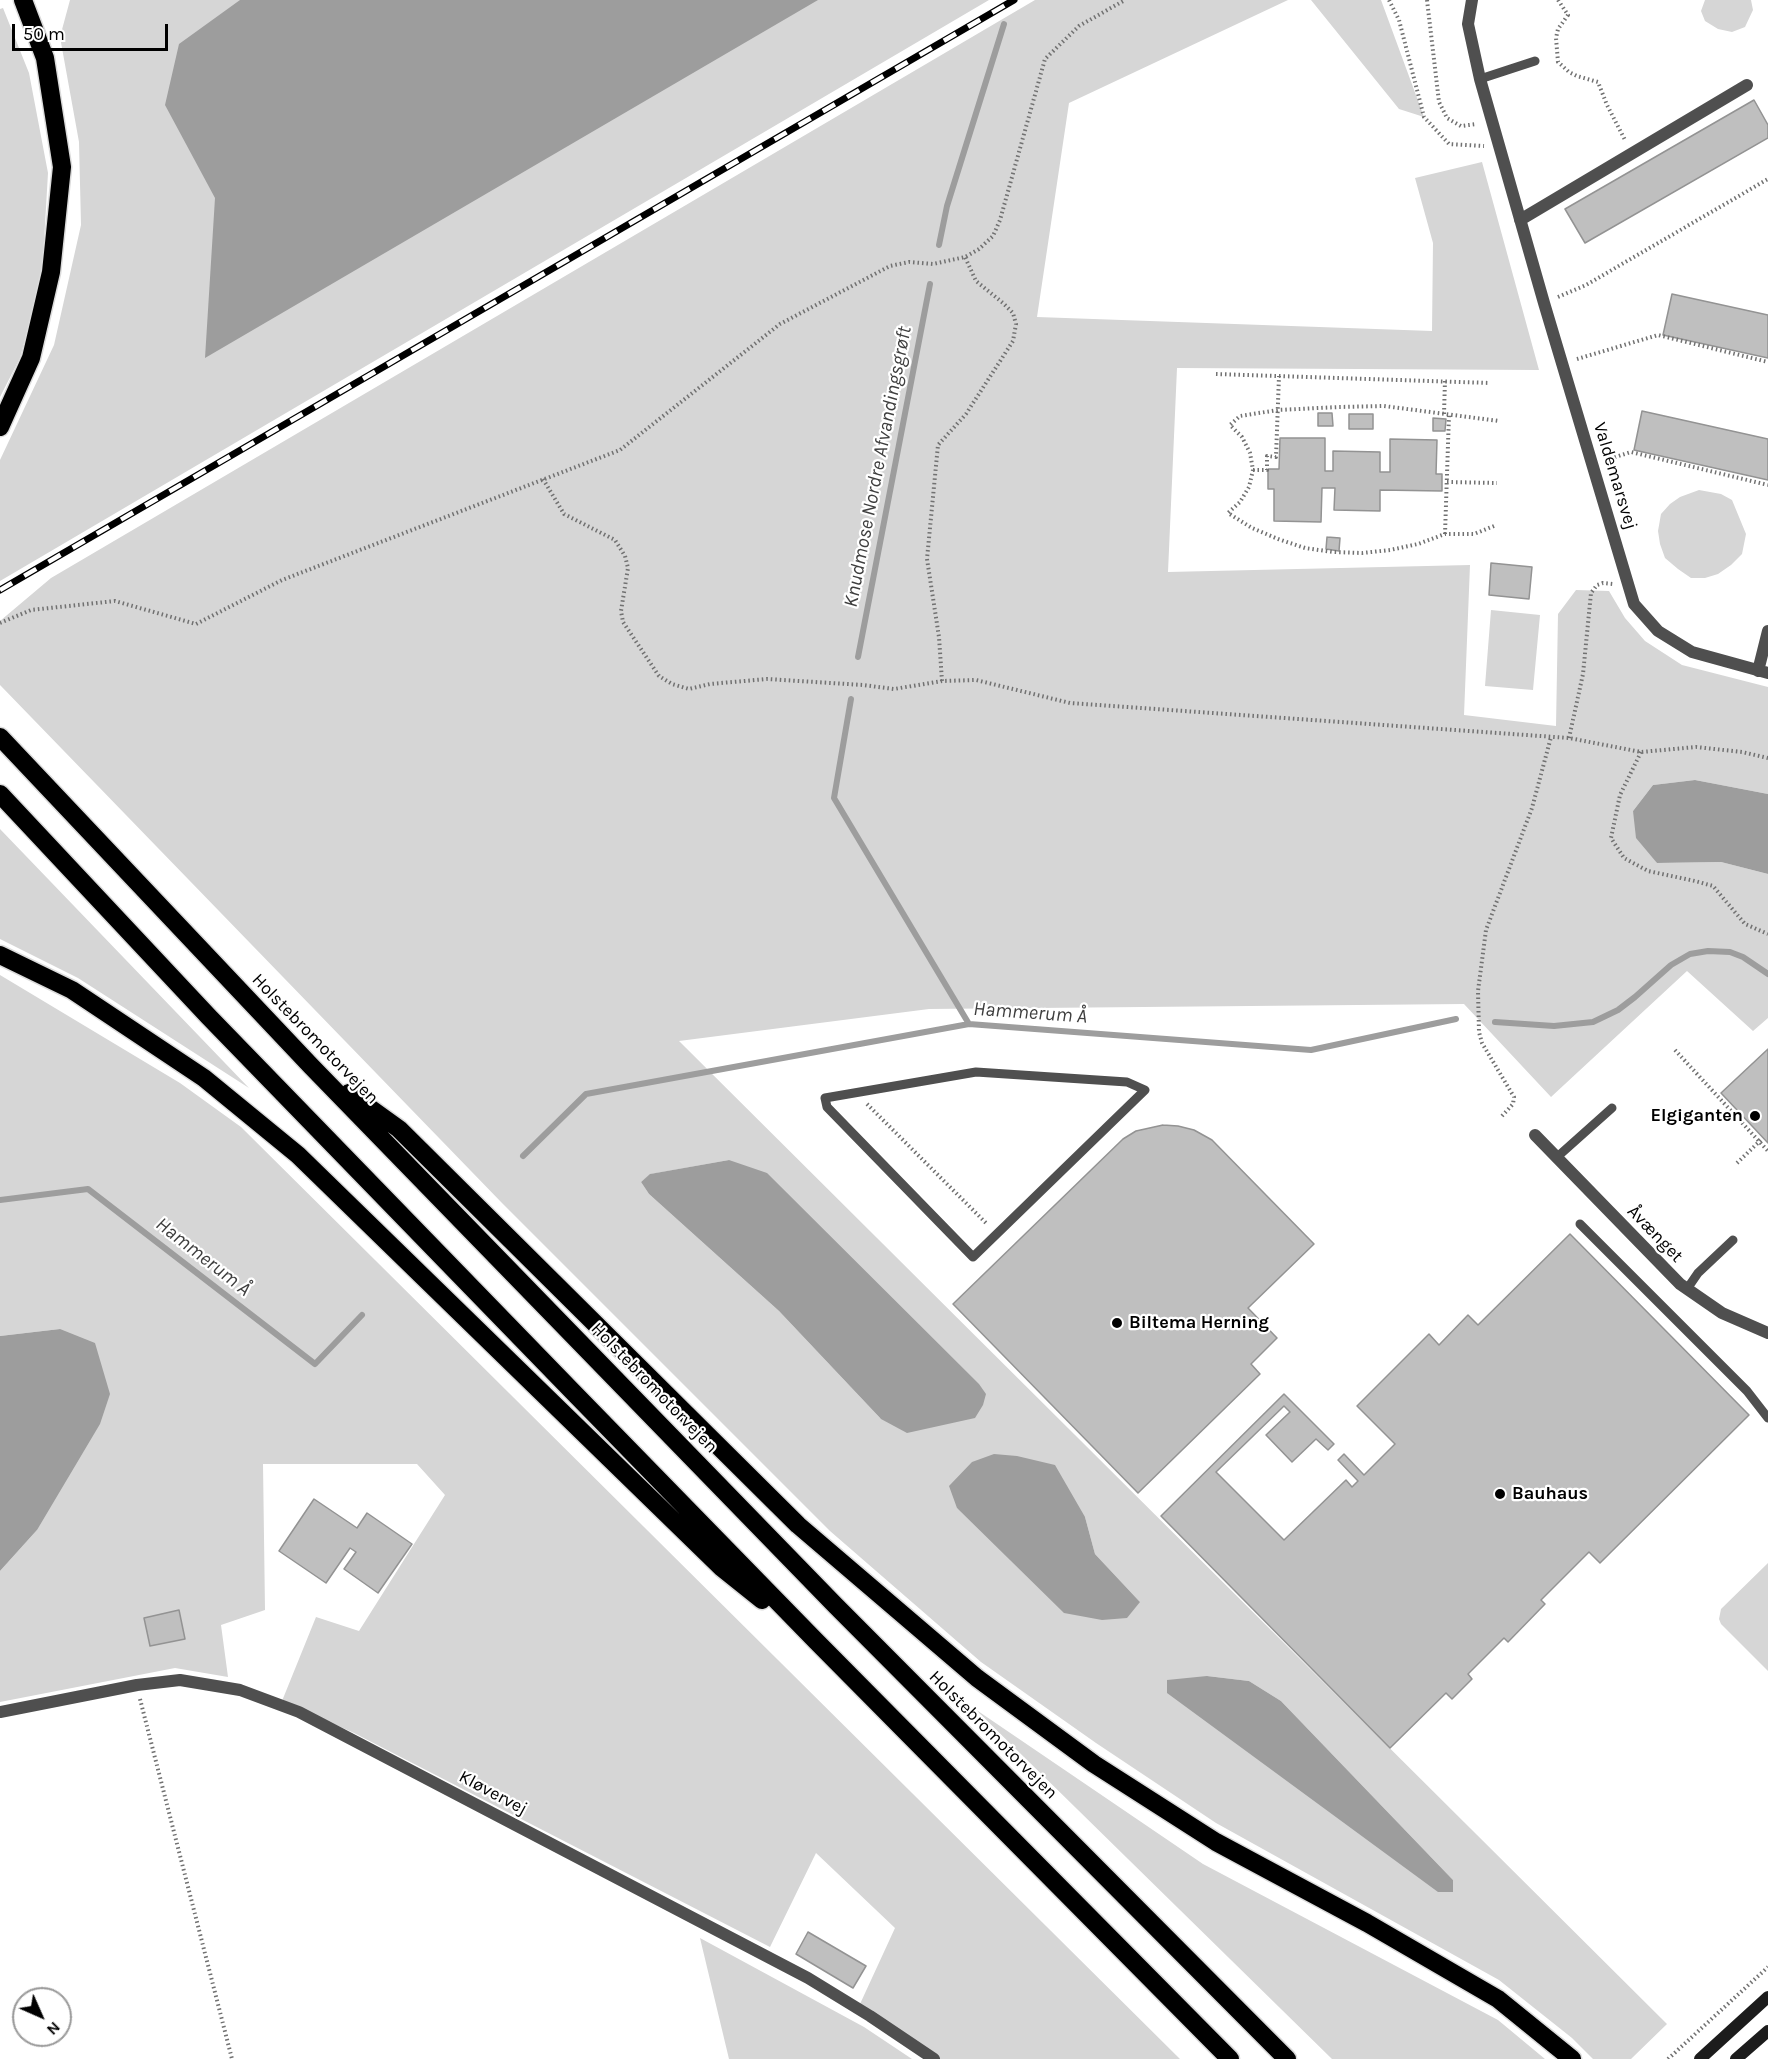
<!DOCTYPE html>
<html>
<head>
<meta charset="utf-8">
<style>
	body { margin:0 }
	#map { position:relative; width:1768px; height:2059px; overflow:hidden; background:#fff; font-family:Karla,sans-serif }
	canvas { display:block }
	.north { position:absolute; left:12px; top:1987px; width:60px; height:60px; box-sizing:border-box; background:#fff; border:2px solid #999; border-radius:50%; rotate:135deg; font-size:16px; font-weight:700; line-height:24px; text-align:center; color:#000 }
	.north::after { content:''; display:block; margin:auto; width:21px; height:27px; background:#000; clip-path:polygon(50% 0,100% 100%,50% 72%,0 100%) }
	.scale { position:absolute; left:12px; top:24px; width:156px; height:27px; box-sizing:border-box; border:3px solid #000; border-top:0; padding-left:8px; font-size:18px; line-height:21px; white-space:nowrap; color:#000; -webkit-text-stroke:4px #fff; paint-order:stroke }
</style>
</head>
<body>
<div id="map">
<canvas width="1768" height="2059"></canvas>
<div class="north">N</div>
<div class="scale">50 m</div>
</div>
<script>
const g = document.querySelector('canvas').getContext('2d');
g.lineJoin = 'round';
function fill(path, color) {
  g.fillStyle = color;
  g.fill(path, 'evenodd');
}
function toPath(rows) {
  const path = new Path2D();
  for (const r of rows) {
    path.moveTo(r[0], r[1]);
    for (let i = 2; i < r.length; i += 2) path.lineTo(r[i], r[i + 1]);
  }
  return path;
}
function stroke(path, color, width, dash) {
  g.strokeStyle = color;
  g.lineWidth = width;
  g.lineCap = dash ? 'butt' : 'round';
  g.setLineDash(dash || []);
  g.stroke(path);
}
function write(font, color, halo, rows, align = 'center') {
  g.font = font + ' Karla,sans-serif';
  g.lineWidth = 4.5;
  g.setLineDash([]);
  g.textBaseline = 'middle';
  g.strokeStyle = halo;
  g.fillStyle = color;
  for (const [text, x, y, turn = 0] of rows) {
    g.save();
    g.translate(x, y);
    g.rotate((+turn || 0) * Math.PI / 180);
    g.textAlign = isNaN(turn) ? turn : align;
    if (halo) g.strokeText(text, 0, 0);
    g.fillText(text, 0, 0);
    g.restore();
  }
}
fill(toPath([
	[70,0,989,0,0,581,0,460,54,345,81,225,79,142,60,37],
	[1035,0,1288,0,1069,103,1037,317,1432,331,1433,243,1415,178,1482,162,1539,370,1177,368,1168,572,1470,565,1464,715,1556,726,1558,614,1576,590,1609,591,1625,618,1645,641,1682,665,1768,687,1768,794,1695,780,1653,785,1633,811,1657,863,1721,862,1768,874,1768,1018,1753,1031,1687,971,1551,1097,1464,1004,929,1009,679,1041,1667,2024,1631,2059,1593,2059,1572,2038,1499,1980,1216,1823,1096,1743,981,1662,830,1531,502,1203,0,685,0,621,51,578],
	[729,1160,881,1419,779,1311,649,1194,641,1182,651,1174],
	[957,1508,1085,1517,1095,1554,1140,1602],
	[1207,1676,1249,1681,1281,1701,1453,1880,1453,1892],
	[1311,0,1381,0,1424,117,1399,109],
	[1705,0,1751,0,1753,10,1745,27,1732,32,1718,29,1705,21,1701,11],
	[3,8,29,73,48,173,42,276,20,358,0,397,0,9],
	[1699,490,1721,494,1732,500,1746,534,1742,554,1731,565,1718,574,1705,578,1691,578,1678,569,1665,558,1660,544,1658,531,1661,514,1670,504,1680,497],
	[1491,610,1540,615,1533,690,1485,686],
	[0,829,249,1088,78,978,0,939],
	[0,975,180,1083,241,1127,1180,2059,940,2059,860,2004,895,1928,816,1853,770,1947,354,1733,282,1701,316,1617,359,1631,445,1495,417,1464,263,1464,265,1610,221,1625,228,1677,175,1668,0,1702,0,1571,37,1530,60,1329,0,1336],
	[1768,1563,1768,1671,1721,1624,1719,1619,1721,1609],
	[975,1709,1203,1864,1498,2020,1545,2059,1332,2059],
	[700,1938,864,2027,912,2059,729,2059]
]), '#d6d6d6');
fill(toPath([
	[240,0,818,0,205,358,215,198,165,105,179,44],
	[1695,780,1768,794,1768,874,1721,862,1657,863,1636,838,1633,811,1653,785],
	[729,1160,767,1173,979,1384,986,1394,983,1405,975,1418,907,1433,881,1419,779,1311,649,1194,641,1182,650,1174],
	[60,1329,95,1343,110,1394,100,1424,37,1530,0,1571,0,1336],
	[994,1454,1017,1456,1055,1465,1085,1517,1095,1554,1140,1602,1127,1618,1102,1620,1064,1613,957,1508,949,1486,972,1462],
	[1207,1676,1249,1681,1281,1701,1453,1880,1453,1892,1438,1892,1167,1693,1167,1680]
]), '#9d9d9d');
stroke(toPath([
	[939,245,947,206,1004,24],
	[858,657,930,284],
	[851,699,834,798,969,1024],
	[1495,1022,1554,1026,1593,1022,1618,1010,1635,997,1671,965,1690,954,1708,951,1730,952,1743,957,1768,974],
	[523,1156,586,1094,969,1024,1311,1050,1456,1019],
	[0,1200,88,1189,315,1364,362,1315]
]), '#9d9d9d', 6);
const building = toPath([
	[1754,100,1768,125,1768,138,1585,243,1565,209,1754,100],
	[1672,294,1768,315,1768,358,1663,335,1672,294],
	[1642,411,1768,439,1768,480,1634,450,1642,411],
	[1318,413,1332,413,1333,426,1318,426,1318,413],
	[1349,414,1373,414,1373,429,1349,429,1349,414],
	[1433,418,1446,419,1445,431,1433,431,1433,418],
	[1280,438,1325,438,1325,471,1333,471,1333,451,1380,452,1380,472,1390,472,1390,439,1437,440,1436,474,1442,474,1442,491,1380,490,1380,511,1334,510,1335,488,1322,488,1321,522,1274,521,1274,489,1268,489,1268,469,1279,469,1280,438],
	[1327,537,1340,538,1339,551,1326,549,1327,537],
	[1491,563,1532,567,1529,599,1489,595,1491,563],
	[1768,1049,1768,1143,1721,1093,1768,1049],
	[1163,1125,1178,1126,1194,1130,1212,1140,1314,1244,1248,1308,1277,1338,1251,1364,1260,1374,1138,1493,953,1304,1123,1139,1136,1131,1163,1125],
	[1570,1234,1749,1415,1600,1563,1589,1552,1541,1600,1545,1604,1508,1642,1504,1638,1468,1674,1472,1679,1452,1699,1446,1693,1390,1748,1161,1516,1284,1394,1334,1444,1328,1450,1316,1439,1292,1462,1266,1435,1290,1412,1284,1406,1216,1472,1284,1540,1346,1480,1352,1487,1358,1481,1338,1460,1344,1454,1364,1475,1395,1444,1357,1406,1429,1334,1439,1345,1468,1315,1478,1325,1570,1234],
	[314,1499,357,1528,367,1513,412,1544,378,1593,344,1569,356,1552,350,1548,326,1583,279,1551,314,1499],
	[179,1610,185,1639,150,1646,144,1618,179,1610],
	[808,1932,866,1966,853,1988,796,1954,808,1932]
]);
fill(building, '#bfbfbf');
stroke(building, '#939393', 1.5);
const highway = toPath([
	[0,427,31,358,51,272,62,167,45,58,23,0],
	[0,737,311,1066,836,1606,1287,2059],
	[0,794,209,1017,576,1395,816,1641,1230,2059],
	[0,955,72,990,204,1078,298,1155,722,1568,762,1600],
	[349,1093,399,1129,798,1525,977,1678,1094,1764,1216,1842,1367,1923,1498,1999,1572,2059]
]);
stroke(highway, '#dbdbdb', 21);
stroke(toPath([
	[1389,0,1399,20,1424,117,1449,144,1484,146],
	[1427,0,1439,102,1447,118,1461,126,1477,124],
	[1558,0,1568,15,1558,29,1556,38,1558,62,1569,72,1577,76,1598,82,1607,105,1625,140],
	[1558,297,1586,285,1768,179],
	[1577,359,1658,335,1768,362],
	[1216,374,1490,383],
	[1444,414,1445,380],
	[1606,460,1631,452,1768,485],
	[1253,470,1267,470,1267,456,1276,457,1279,376],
	[543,479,564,514,615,540,625,556,628,568,621,611,623,622,659,676,672,684,689,689,710,684,767,679,863,685,894,689,942,681,976,680,1070,703,1569,738,1641,752,1696,747,1742,752,1768,758],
	[1447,482,1497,483],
	[1494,526,1474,534,1445,534,1418,544,1390,550,1362,553,1333,552,1305,548,1278,539,1252,528,1228,513,1240,502,1249,487,1253,470,1250,453,1242,437,1230,425,1240,416,1278,410,1339,407,1384,406,1499,421],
	[1445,534,1449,415],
	[0,623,31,610,115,601,196,624,282,580,620,450,780,324,890,266,909,262,933,264,965,257,979,249,993,236,1000,220,1045,59,1079,26,1125,0],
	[942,681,939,637,927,559,938,445,966,414,1013,341,1016,324,1013,313,1003,303,976,281,965,257],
	[1569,738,1583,674,1591,593,1597,585,1603,583,1613,584],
	[1641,752,1620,795,1611,838,1624,858,1648,871,1695,881,1713,886,1745,924,1768,934],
	[1675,1050,1768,1151],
	[867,1104,987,1224],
	[1502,1116,1513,1104,1514,1097,1482,1043,1479,1032,1478,991,1486,930,1532,808,1551,737],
	[1737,1163,1763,1138],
	[140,1699,232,2059],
	[1668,2059,1768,1967]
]), '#717171', 4, [1.5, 3]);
stroke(toPath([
	[1480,79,1535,61],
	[976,1072,1127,1082,1145,1090,973,1257,827,1107,825,1098,976,1072],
	[1556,1158,1612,1108],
	[1580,1224,1747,1391,1768,1418],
	[1687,1289,1698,1273,1733,1240]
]), '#4f4f4f', 9);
stroke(toPath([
	[1472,0,1468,24,1480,79,1544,303,1634,604,1658,631,1692,652,1768,673],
	[1520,220,1747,85],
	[1758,671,1768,631],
	[1535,1135,1680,1284,1722,1313,1768,1333],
	[0,1712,137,1685,180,1680,240,1690,299,1712,808,1978,870,2016,934,2059]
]), '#4f4f4f', 12);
stroke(toPath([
	[1700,2059,1768,1997],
	[1736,2059,1768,2031]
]), '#1c1c1c', 12);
stroke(highway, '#000', 18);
const rail = toPath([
	[0,590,1014,0]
]);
stroke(rail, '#000', 7);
stroke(rail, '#fff', 4.5, [14]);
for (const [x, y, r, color] of [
	[1755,1116,6,"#000"],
	[1117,1323,6,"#000"],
	[1500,1494,6,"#000"]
]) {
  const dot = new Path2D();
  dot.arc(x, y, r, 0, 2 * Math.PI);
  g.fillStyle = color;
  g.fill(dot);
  stroke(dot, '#fff', 2);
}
write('18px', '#000', '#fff', [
	["Valdemarsvej",1615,476,73],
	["Holstebromotorvejen",315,1039,46],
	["Åvænget",1655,1234,46],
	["Holstebromotorvejen",654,1388,46],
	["Holstebromotorvejen",993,1735,45],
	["Kløvervej",493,1793,28]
]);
write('bold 18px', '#000', '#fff', [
	["Elgiganten",1743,1116,"right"],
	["Biltema Herning",1129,1323],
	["Bauhaus",1512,1494]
], 'left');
write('italic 20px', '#3e3e3e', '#fff', [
	["Knudmose Nordre Afvandingsgrøft",878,467,-79],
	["Hammerum Å",1030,1013,4],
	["Hammerum Å",203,1257,38]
]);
</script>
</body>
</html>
